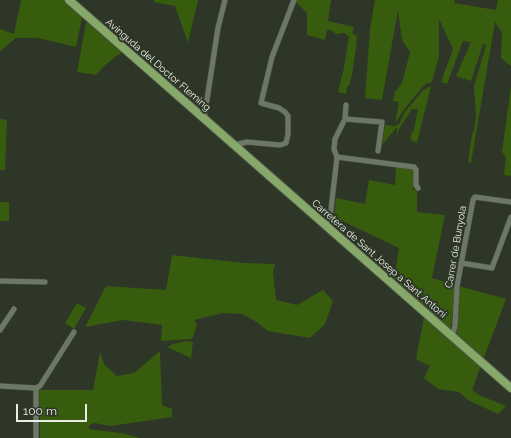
<!DOCTYPE html>
<html>
<head>
<meta charset="utf-8">
<style>
	body { margin:0 }
	#map { position:relative; width:511px; height:438px; overflow:hidden; background:#2d3627; font-family:Raleway,sans-serif }
	canvas { display:block }
	.scale { position:absolute; left:16px; top:404px; width:71px; height:18px; box-sizing:border-box; border:2px solid #e9eee5; border-top:0; padding-left:5px; font-size:12px; line-height:14px; white-space:nowrap; color:#e9eee5; -webkit-text-stroke:3px #2d3627; paint-order:stroke }
</style>
</head>
<body>
<div id="map">
<canvas width="511" height="438"></canvas>
<div class="scale">100 m</div>
</div>
<script>
const g = document.querySelector('canvas').getContext('2d');
g.lineJoin = 'round';
function fill(path, color) {
  g.fillStyle = color;
  g.fill(path, 'evenodd');
}
function toPath(rows) {
  const path = new Path2D();
  for (const r of rows) {
    path.moveTo(r[0], r[1]);
    for (let i = 2; i < r.length; i += 2) path.lineTo(r[i], r[i + 1]);
  }
  return path;
}
function stroke(path, color, width, dash) {
  g.strokeStyle = color;
  g.lineWidth = width;
  g.lineCap = dash ? 'butt' : 'round';
  g.setLineDash(dash || []);
  g.stroke(path);
}
function write(font, color, halo, rows, align = 'center') {
  g.font = font + ' Raleway,sans-serif';
  g.lineWidth = 4;
  g.setLineDash([]);
  g.textBaseline = 'middle';
  g.strokeStyle = halo;
  g.fillStyle = color;
  for (const [text, x, y, turn = 0] of rows) {
    g.save();
    g.translate(x, y);
    g.rotate((+turn || 0) * Math.PI / 180);
    g.textAlign = isNaN(turn) ? turn : align;
    if (halo) g.strokeText(text, 0, 0);
    g.fillText(text, 0, 0);
    g.restore();
  }
}
fill(toPath([
	[21,0,65,0,80,13,82,18,76,47,38,38,16,38,0,51,0,29,14,34],
	[154,0,198,0,188,43,175,6,154,2],
	[295,0,331,0,328,21,354,27,352,33,357,36,356,48,352,75,349,86,347,86,346,94,338,92,344,68,349,36,344,33,336,34,331,30,327,30,325,40,307,35,307,13,295,1],
	[375,0,455,0,454,3,496,10,498,0,511,0,511,66,501,58,502,33,495,22,471,163,468,162,472,135,474,131,476,116,474,87,486,45,483,44,471,81,456,76,471,42,463,41,447,84,441,82,453,49,439,19,439,56,432,82,424,85,406,107,395,123,399,102,393,101,395,92,402,83,410,52,402,40,398,10,382,100,365,98,370,29],
	[86,23,91,23,123,51,103,67,96,75,77,72],
	[431,86,417,143,412,141,410,137,414,129,418,109,412,109,399,129,397,137,397,127,382,145,385,125,395,126,399,124,405,112,423,90],
	[511,86,511,176,504,175,506,157,502,152],
	[0,119,7,120,5,170,0,170],
	[396,167,414,170,413,189,417,191,417,212,445,215,432,278,455,285,451,330,394,280,399,248,334,217,336,198,365,204,369,180,395,185],
	[0,202,9,202,9,221,0,221],
	[172,255,244,263,275,264,273,272,276,300,297,305,323,290,333,301,325,324,310,338,268,331,255,321,242,314,223,313,194,320,197,325,192,339,161,341,162,325,123,320,85,327,106,286,166,290],
	[459,286,506,299,483,360,456,336],
	[77,303,86,308,74,329,65,323],
	[424,317,481,365,472,390,479,395,506,406,498,414,468,400,459,392,438,389,424,378,430,366,416,359],
	[187,341,193,342,191,358,167,347,173,344],
	[160,351,162,405,172,409,172,417,110,426,95,423,89,425,89,429,121,433,141,438,40,438,39,390,93,390,100,352,104,364,117,376,134,373]
]), '#385c0d');
const street = toPath([
	[346,105,345,119,335,139,334,149,337,157,414,167,416,170,416,185,418,188],
	[204,119,218,28,225,0],
	[345,119,382,122,378,151],
	[234,145,247,142,280,145,286,143,288,134,288,116,285,112,279,108,261,103,272,57,294,0],
	[326,225,330,218,337,157],
	[461,263,492,268,511,217],
	[0,281,45,282],
	[0,330,14,309],
	[452,336,455,326,457,286,473,200,475,197,511,202],
	[0,386,36,388],
	[36,438,36,388,40,386,74,332]
]);
const primary = toPath([
	[69,0,511,388]
]);
stroke(street, '#4d5347', 6);
stroke(primary, '#4d5347', 10);
stroke(street, '#6d7767', 5);
stroke(primary, '#86a869', 8);
write('10px', '#e9eee5', '#2d3627', [
	["Avinguda del Doctor Fleming",158,65,41],
	["Carrer de Bunyola",456,247,-80],
	["Carretera de Sant Josep a Sant Antoni",379,259,41]
]);
</script>
</body>
</html>
